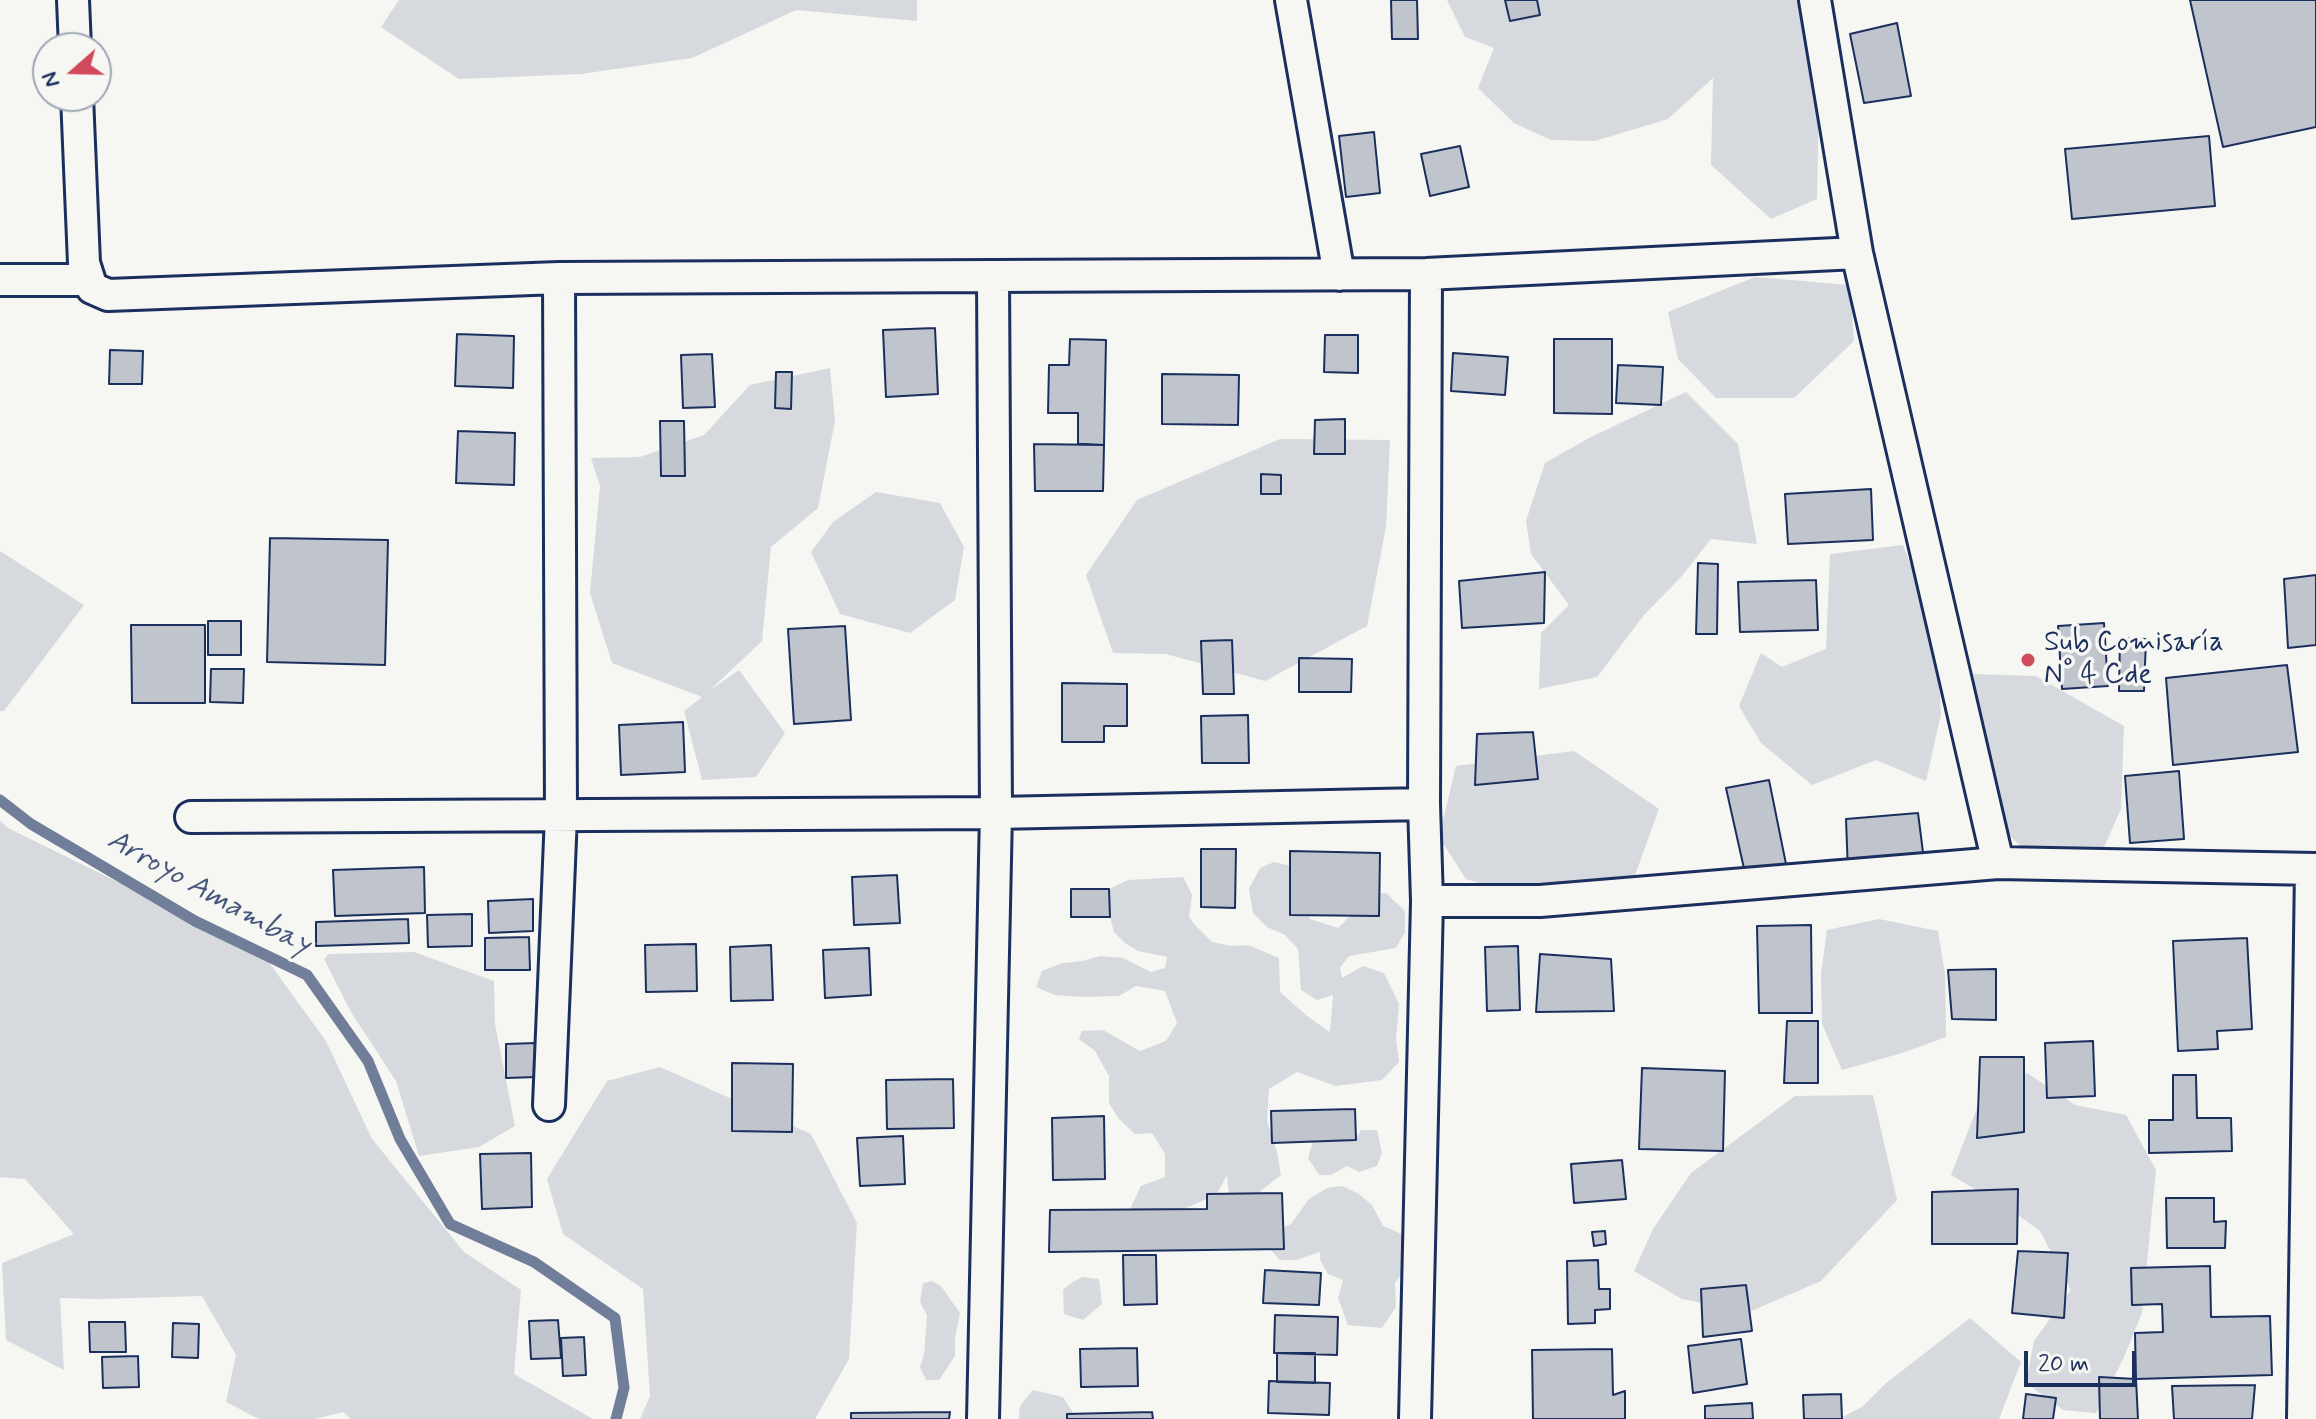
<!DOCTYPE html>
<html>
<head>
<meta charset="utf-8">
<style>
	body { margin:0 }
	#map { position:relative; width:2316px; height:1419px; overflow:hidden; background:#f6f6f2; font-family:Mynerve,sans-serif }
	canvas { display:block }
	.north { position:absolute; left:32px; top:32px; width:80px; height:80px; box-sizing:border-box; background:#f6f6f2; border:2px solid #9ea6b7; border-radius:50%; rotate:250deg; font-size:22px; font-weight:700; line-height:32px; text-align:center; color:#1b2f5e }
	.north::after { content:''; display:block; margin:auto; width:28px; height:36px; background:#d1495b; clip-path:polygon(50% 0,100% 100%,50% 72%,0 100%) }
	.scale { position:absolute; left:2024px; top:1351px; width:112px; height:36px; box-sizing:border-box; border:4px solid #1b2f5e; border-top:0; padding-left:10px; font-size:24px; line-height:28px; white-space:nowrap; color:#1b2f5e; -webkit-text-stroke:6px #f6f6f2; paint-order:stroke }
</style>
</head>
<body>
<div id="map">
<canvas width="2316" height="1419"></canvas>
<div class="north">N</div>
<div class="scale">20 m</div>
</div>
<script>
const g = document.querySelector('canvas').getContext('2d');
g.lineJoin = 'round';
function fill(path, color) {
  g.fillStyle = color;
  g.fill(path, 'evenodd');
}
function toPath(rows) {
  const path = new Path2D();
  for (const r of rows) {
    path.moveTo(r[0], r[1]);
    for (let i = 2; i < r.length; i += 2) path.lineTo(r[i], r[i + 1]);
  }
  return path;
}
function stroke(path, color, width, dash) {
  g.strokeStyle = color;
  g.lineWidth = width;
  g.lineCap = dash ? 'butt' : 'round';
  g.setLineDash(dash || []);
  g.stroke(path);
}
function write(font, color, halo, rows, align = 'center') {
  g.font = font + ' Mynerve,sans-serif';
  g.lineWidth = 7;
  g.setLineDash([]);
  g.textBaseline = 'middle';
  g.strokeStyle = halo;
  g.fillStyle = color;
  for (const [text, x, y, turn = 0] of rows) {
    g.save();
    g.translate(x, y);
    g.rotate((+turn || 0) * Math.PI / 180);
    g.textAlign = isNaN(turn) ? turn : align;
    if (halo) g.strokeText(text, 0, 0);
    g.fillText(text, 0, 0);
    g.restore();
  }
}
fill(toPath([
	[399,0,917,0,917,21,796,10,692,58,581,74,459,79,381,27],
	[1447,0,1799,0,1819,89,1817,199,1771,219,1711,165,1713,78,1668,119,1595,141,1551,140,1514,123,1478,88,1494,48,1465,37],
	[1755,277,1850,285,1854,341,1794,398,1716,398,1678,359,1668,312],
	[830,368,835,421,818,508,771,547,762,641,709,691,739,670,785,733,756,777,702,780,684,711,702,697,612,663,590,593,600,486,591,458,640,457,704,435,750,385],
	[1686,392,1738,444,1757,544,1711,539,1681,577,1644,615,1597,677,1539,689,1541,633,1569,605,1531,554,1526,521,1545,463,1591,437],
	[1280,439,1390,440,1386,527,1367,626,1265,681,1166,654,1113,653,1086,575,1137,500],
	[876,492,940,503,964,547,955,600,910,633,840,614,811,552,833,522],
	[1903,545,1936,633,1941,714,1926,781,1876,760,1812,785,1761,743,1739,706,1761,653,1782,667,1826,649,1830,554],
	[0,551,84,605,4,711,0,711],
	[1973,674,2036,676,2124,726,2121,809,2097,863,2045,869,2007,833,1982,734],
	[1574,751,1659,809,1634,878,1540,901,1466,879,1439,837,1456,766],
	[0,821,8,828,262,953,326,1041,372,1139,464,1252,521,1290,514,1374,593,1419,351,1419,343,1412,315,1419,259,1419,226,1402,236,1355,202,1296,98,1299,60,1298,64,1370,6,1340,2,1263,74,1234,25,1179,0,1177],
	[1274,862,1291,866,1310,919,1338,928,1348,918,1356,905,1369,894,1386,893,1405,911,1405,932,1396,948,1349,956,1340,968,1342,978,1363,966,1384,973,1399,1004,1396,1040,1399,1062,1382,1080,1336,1086,1297,1072,1269,1089,1267,1121,1277,1152,1281,1175,1258,1193,1229,1194,1227,1175,1217,1194,1182,1210,1156,1225,1130,1209,1141,1186,1165,1177,1165,1154,1152,1133,1135,1134,1118,1118,1109,1103,1109,1076,1095,1051,1079,1039,1082,1031,1103,1030,1140,1051,1166,1041,1177,1023,1165,991,1136,986,1119,996,1082,997,1055,995,1036,987,1042,971,1063,963,1083,961,1100,956,1123,958,1151,972,1165,968,1167,957,1138,951,1125,943,1114,932,1110,917,1109,889,1128,880,1183,877,1192,895,1189,917,1195,925,1212,942,1232,946,1248,945,1279,958,1280,992,1307,1016,1330,1032,1333,995,1317,1000,1301,990,1298,949,1285,935,1267,927,1253,913,1249,889,1260,868],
	[1879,919,1938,931,1945,974,1946,1037,1902,1053,1842,1070,1822,1024,1821,974,1827,930],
	[414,952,494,981,495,1024,515,1126,479,1147,419,1156,396,1081,351,1012,324,959,329,954],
	[660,1067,811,1134,857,1223,849,1359,815,1419,640,1419,650,1396,643,1289,563,1234,547,1179,607,1081],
	[2027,1073,2075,1105,2126,1115,2156,1170,2142,1313,2124,1357,2096,1413,2063,1410,2026,1383,2034,1341,2071,1290,2040,1231,2011,1210,1951,1175,1977,1108],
	[1873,1095,1897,1200,1821,1281,1749,1312,1682,1299,1634,1271,1653,1229,1691,1173,1795,1096],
	[1361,1130,1377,1130,1382,1153,1377,1166,1359,1172,1347,1166,1331,1175,1319,1175,1308,1158,1313,1142,1328,1133,1356,1140],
	[1342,1186,1359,1194,1372,1205,1383,1226,1404,1235,1413,1258,1395,1283,1396,1307,1382,1328,1348,1325,1338,1298,1343,1280,1328,1274,1320,1260,1320,1252,1296,1260,1280,1260,1270,1249,1273,1232,1291,1224,1309,1199,1327,1188],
	[1083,1277,1099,1279,1102,1304,1083,1320,1064,1314,1063,1290,1071,1283],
	[932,1281,941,1286,960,1313,955,1338,955,1356,939,1380,926,1380,920,1367,924,1355,927,1315,920,1302,923,1283],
	[1970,1318,2021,1362,1999,1419,1839,1419,1862,1407,1885,1384],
	[1033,1390,1063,1397,1073,1413,1071,1419,1019,1419,1020,1406]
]), '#d6d9dd');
stroke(toPath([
	[0,800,31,824,195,921,307,975,368,1061,400,1139,450,1224,534,1262,615,1318,624,1388,616,1419]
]), '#717e99', 11);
const building = toPath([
	[1391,0,1417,0,1418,39,1392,39,1391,0],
	[1505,0,1537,0,1540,15,1510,21,1505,0],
	[2190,0,2316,0,2316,127,2223,147,2190,0],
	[1897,23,1911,96,1864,103,1850,34,1897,23],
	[1374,132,1380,193,1346,197,1339,136,1374,132],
	[2209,136,2215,206,2072,219,2065,149,2209,136],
	[1460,146,1469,187,1430,196,1421,154,1460,146],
	[935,328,938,394,886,397,883,330,935,328],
	[457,334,514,336,513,388,455,386,457,334],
	[1325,335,1358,335,1358,373,1324,372,1325,335],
	[1070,339,1106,340,1104,445,1078,444,1078,413,1048,413,1049,365,1069,365,1070,339],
	[1554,339,1612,339,1612,414,1554,413,1554,339],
	[110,350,143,351,142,384,109,384,110,350],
	[1453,353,1508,357,1505,395,1451,391,1453,353],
	[712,354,715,407,683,408,681,355,712,354],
	[1618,365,1663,367,1661,405,1616,403,1618,365],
	[776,372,792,372,791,409,775,408,776,372],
	[1162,374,1239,375,1238,425,1162,424,1162,374],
	[1345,419,1345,454,1314,454,1315,420,1345,419],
	[660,421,684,421,685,476,661,476,660,421],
	[458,431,515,433,514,485,456,483,458,431],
	[1034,444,1104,445,1103,491,1035,491,1034,444],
	[1261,474,1281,475,1281,494,1261,494,1261,474],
	[1871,489,1873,540,1788,544,1785,494,1871,489],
	[270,538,388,540,385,665,267,662,270,538],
	[1698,563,1718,564,1717,634,1696,634,1698,563],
	[1545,572,1544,623,1462,628,1459,581,1545,572],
	[2316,575,2316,645,2288,648,2284,579,2316,575],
	[1816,580,1818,630,1740,632,1738,582,1816,580],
	[208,621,241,621,241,655,208,655,208,621],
	[2104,623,2108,686,2062,689,2058,626,2104,623],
	[131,625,205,625,205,703,132,703,131,625],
	[845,626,851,720,794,724,788,629,845,626],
	[2120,638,2146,639,2144,691,2119,691,2120,638],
	[1232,640,1234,694,1203,694,1201,641,1232,640],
	[1299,658,1352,659,1351,692,1299,692,1299,658],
	[2287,665,2298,752,2173,765,2166,678,2287,665],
	[211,669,244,669,243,703,210,702,211,669],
	[1062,683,1127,684,1127,726,1104,726,1104,742,1062,742,1062,683],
	[1248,715,1249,763,1202,763,1201,716,1248,715],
	[683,722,685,772,621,775,619,725,683,722],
	[1533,732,1538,779,1475,785,1477,734,1533,732],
	[2179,771,2184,839,2130,843,2125,776,2179,771],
	[1769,780,1786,864,1745,873,1726,788,1769,780],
	[1918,813,1925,868,1848,872,1846,819,1918,813],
	[1201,849,1236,849,1235,908,1201,907,1201,849],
	[1290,851,1380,853,1379,916,1290,915,1290,851],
	[424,867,425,913,335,916,333,870,424,867],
	[897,875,900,923,854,925,852,877,897,875],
	[1071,889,1109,889,1110,917,1071,917,1071,889],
	[533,899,533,931,489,933,488,901,533,899],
	[472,914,472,946,428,947,427,915,472,914],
	[408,919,409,943,316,946,316,922,408,919],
	[1811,925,1812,1013,1759,1013,1757,926,1811,925],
	[529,937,530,970,485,970,485,938,529,937],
	[2247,938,2252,1029,2217,1031,2218,1049,2178,1051,2173,941,2247,938],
	[696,944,697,991,646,992,645,945,696,944],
	[771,945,773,1000,731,1001,730,947,771,945],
	[1518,946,1520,1010,1487,1011,1485,947,1518,946],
	[869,948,871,995,825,998,823,950,869,948],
	[1540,954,1611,959,1614,1011,1536,1012,1540,954],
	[1996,969,1996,1020,1952,1019,1948,970,1996,969],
	[1787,1021,1818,1021,1818,1083,1784,1083,1787,1021],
	[2093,1041,2095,1096,2047,1098,2045,1043,2093,1041],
	[536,1043,537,1077,506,1078,506,1044,536,1043],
	[1980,1057,2024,1057,2024,1132,1977,1138,1980,1057],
	[732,1063,793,1064,792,1132,732,1131,732,1063],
	[1642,1068,1725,1071,1723,1151,1639,1149,1642,1068],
	[2173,1075,2196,1075,2197,1118,2231,1118,2232,1151,2149,1153,2149,1120,2173,1120,2173,1075],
	[953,1079,954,1128,887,1129,886,1080,953,1079],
	[1355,1109,1356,1140,1272,1143,1271,1111,1355,1109],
	[1104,1116,1105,1179,1053,1180,1052,1118,1104,1116],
	[903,1136,905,1184,860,1186,857,1138,903,1136],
	[531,1153,532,1207,482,1209,480,1154,531,1153],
	[1622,1160,1626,1199,1574,1203,1571,1164,1622,1160],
	[2018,1189,2017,1244,1932,1244,1932,1192,2018,1189],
	[1282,1193,1284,1249,1049,1252,1050,1210,1207,1209,1207,1194,1282,1193],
	[2166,1198,2214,1198,2214,1222,2226,1221,2225,1248,2167,1248,2166,1198],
	[1605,1231,1606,1244,1594,1246,1592,1232,1605,1231],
	[2018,1251,2068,1253,2064,1318,2012,1313,2018,1251],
	[1123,1255,1156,1255,1157,1304,1124,1305,1123,1255],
	[1598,1260,1599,1289,1610,1289,1610,1309,1595,1310,1595,1323,1568,1324,1567,1261,1598,1260],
	[2210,1266,2211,1317,2270,1316,2272,1375,2136,1379,2135,1333,2163,1332,2162,1304,2132,1305,2131,1268,2210,1266],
	[1265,1270,1321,1273,1319,1305,1263,1303,1265,1270],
	[1746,1285,1752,1331,1703,1337,1701,1289,1746,1285],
	[1275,1315,1338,1317,1337,1355,1274,1353,1275,1315],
	[558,1320,561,1358,531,1359,529,1321,558,1320],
	[89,1322,125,1322,126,1352,90,1352,89,1322],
	[173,1323,199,1324,198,1358,172,1357,173,1323],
	[584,1337,586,1375,563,1376,561,1338,584,1337],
	[1741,1339,1747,1384,1693,1393,1688,1346,1741,1339],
	[1137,1348,1138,1386,1081,1387,1080,1349,1137,1348],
	[1612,1349,1613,1395,1625,1391,1625,1419,1533,1419,1532,1350,1612,1349],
	[1277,1353,1315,1353,1315,1383,1277,1382,1277,1353],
	[138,1356,139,1387,103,1388,102,1357,138,1356],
	[2099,1377,2136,1379,2138,1419,2100,1419,2099,1377],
	[1269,1381,1330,1383,1329,1415,1268,1413,1269,1381],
	[2255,1385,2252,1419,2174,1419,2172,1386,2255,1385],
	[1841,1394,1842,1419,1804,1419,1803,1395,1841,1394],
	[2026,1394,2056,1398,2053,1419,2023,1419,2026,1394],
	[1752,1403,1753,1419,1705,1419,1705,1406,1752,1403],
	[950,1412,949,1419,851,1419,851,1413,950,1412],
	[1152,1412,1153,1419,1067,1419,1067,1414,1152,1412]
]);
fill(building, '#c0c4cd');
stroke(building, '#1b2f5e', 2);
const street = toPath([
	[73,0,75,48],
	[1291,0,1339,275],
	[1815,0,1857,253,1998,863],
	[77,96,84,263,92,288,108,295,559,278,1426,274,1857,253],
	[0,280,88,280],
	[191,817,996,813,1424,804],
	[1427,901,1540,901,1998,863,2316,869],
	[549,1105,561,815,559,278],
	[983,1419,996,813,993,276],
	[1415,1419,1427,901,1424,804,1426,274],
	[2303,1419,2311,869]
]);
stroke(street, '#1b2f5e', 36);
stroke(street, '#f6f6f2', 30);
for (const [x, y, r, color] of [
	[2028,660,8,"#d1495b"]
]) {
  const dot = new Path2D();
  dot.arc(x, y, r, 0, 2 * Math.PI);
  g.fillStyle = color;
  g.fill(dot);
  stroke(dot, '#f6f6f2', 3);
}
write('28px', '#1b2f5e', '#f6f6f2', [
	["Sub Comisaría",2044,644],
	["N° 4 Cde",2044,676]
], 'left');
write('italic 30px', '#46567b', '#f6f6f2', [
	["Arroyo Amambay",208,894,29]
]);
</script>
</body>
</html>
